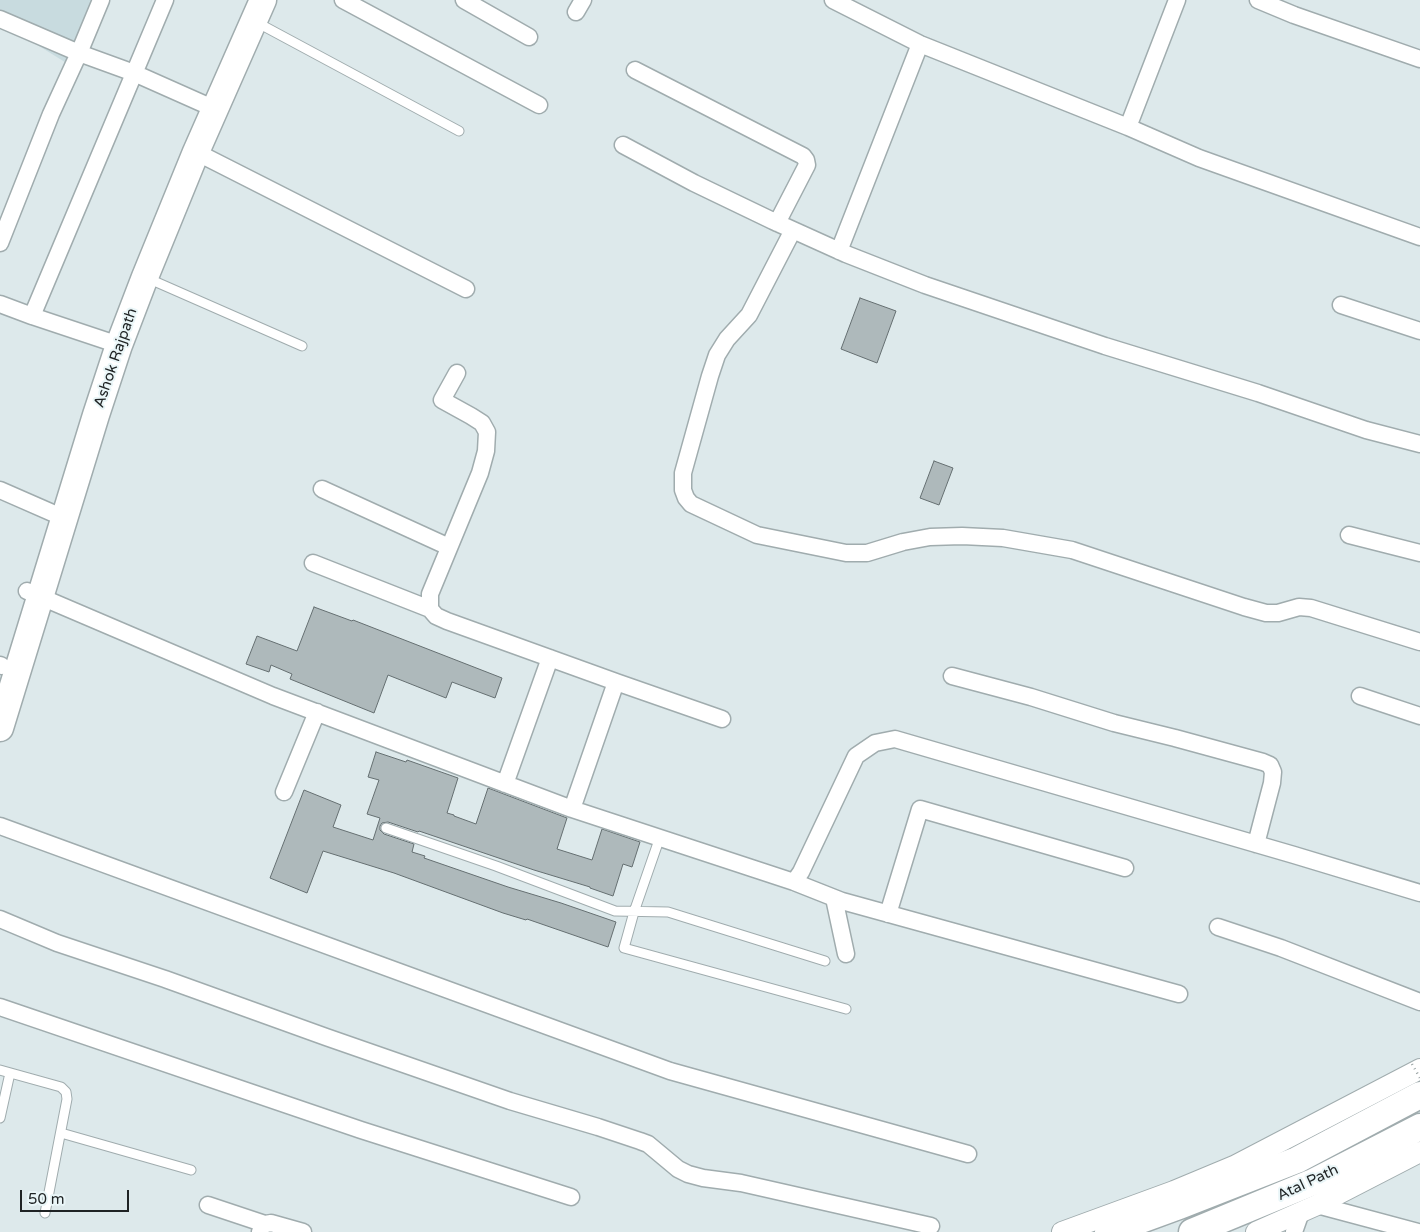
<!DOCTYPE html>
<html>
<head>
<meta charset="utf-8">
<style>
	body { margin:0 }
	#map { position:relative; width:1420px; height:1232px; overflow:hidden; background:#dde9eb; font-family:"Varela Round",sans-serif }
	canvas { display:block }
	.scale { position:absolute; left:20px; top:1190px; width:109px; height:22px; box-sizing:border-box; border:2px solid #1f2324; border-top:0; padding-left:6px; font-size:15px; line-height:18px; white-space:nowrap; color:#1f2324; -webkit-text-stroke:4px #eaf6f8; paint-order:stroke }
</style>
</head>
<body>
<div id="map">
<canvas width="1420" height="1232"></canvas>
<div class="scale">50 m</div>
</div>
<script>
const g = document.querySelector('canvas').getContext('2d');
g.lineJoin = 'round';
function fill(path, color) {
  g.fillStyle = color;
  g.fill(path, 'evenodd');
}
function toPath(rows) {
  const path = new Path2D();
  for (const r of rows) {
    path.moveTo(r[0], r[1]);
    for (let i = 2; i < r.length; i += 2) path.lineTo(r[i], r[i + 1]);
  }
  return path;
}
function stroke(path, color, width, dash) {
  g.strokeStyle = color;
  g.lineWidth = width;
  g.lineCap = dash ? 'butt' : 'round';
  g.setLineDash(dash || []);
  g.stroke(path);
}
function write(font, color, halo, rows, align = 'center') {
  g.font = font + ' "Varela Round",sans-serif';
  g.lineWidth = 4;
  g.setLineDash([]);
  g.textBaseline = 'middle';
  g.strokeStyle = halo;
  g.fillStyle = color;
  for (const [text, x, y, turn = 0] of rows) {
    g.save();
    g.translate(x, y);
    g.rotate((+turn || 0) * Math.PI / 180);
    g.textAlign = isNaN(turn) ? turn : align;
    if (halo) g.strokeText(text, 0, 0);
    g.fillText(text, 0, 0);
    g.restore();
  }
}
fill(toPath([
	[0,0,101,0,73,67,0,22]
]), '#c8dbdf');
const building = toPath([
	[860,298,896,311,877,363,841,349,860,298],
	[934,461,953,468,939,505,920,498,934,461],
	[314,607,352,621,353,620,502,678,495,698,452,682,446,698,388,675,374,713,290,679,292,674,271,665,269,672,246,664,257,636,297,651,314,607],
	[376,752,406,762,407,760,458,778,447,813,454,815,454,816,476,824,488,788,567,818,557,849,592,860,602,829,640,842,632,867,623,864,613,896,590,888,590,887,534,870,419,831,418,832,388,822,382,823,380,826,380,830,384,834,414,844,412,852,425,856,424,858,508,887,561,903,616,922,608,947,527,919,526,920,503,913,394,873,323,851,307,893,270,878,304,790,341,805,333,827,373,840,380,818,367,814,379,780,368,777,376,752]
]);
fill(building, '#aeb9bb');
stroke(building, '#656f71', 1);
const service = toPath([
	[256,22,459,131],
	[147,278,302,346],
	[386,828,496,866,615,911,668,912,825,961],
	[660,837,634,912,624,948,846,1009],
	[0,1070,61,1087,66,1092,67,1099,45,1213],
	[0,1118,10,1073],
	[61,1133,191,1170]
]);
const minor = toPath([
	[343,0,539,105],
	[464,0,529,37],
	[833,0,920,44,1128,127,1199,158,1420,237],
	[1258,0,1294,15,1420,59],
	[576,12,583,0],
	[0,19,79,53,134,73,215,109],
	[635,70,803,156,806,160,807,165,777,223],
	[1128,127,1177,0],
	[623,145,694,183,773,221,846,254,925,285,1105,346,1258,393,1366,430,1420,444],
	[196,152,466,289],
	[793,230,749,315,727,339,717,355,710,376,683,473,683,490,686,498,691,504,757,535,846,553,867,553,903,542,930,537,962,536,1003,538,1072,550,1244,607,1266,613,1278,613,1299,607,1311,608,1420,642],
	[0,243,51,114,79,53,101,0],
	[839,251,920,44],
	[0,304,32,316],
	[1341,305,1420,331],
	[119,345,32,316,165,0],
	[457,373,442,400,471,416,482,423,487,432,486,451,480,473,430,594,430,609,436,616,447,621,616,682,572,809],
	[322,489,449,547],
	[0,490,64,518],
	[1349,535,1420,553],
	[313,563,430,609],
	[27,591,273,696,572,809,794,882,842,901,1179,994],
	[0,665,2,666],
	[952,676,1031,697,1114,723,1175,738,1263,762,1270,765,1273,772,1272,783,1256,844],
	[616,682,722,719],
	[1360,696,1420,716],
	[505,784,550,658],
	[284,792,317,712],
	[0,826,670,1071,968,1154],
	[794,882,801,872,856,756,875,743,895,739,1294,855,1420,893],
	[834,898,846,954],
	[888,914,920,809,1125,868],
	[0,919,57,943,165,979,326,1037,510,1101,598,1127,640,1141,648,1144,678,1169,688,1174,703,1178,741,1183,931,1226],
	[1218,927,1281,948,1420,1002],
	[0,1007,361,1130,571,1197],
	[208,1205,265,1224],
	[1317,1205,1418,1232],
	[260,1232,262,1227,265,1224,271,1223,303,1232],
	[1294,1232,1301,1212]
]);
const tertiary = toPath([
	[1062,1232,1174,1191,1234,1166,1420,1069],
	[1256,1232,1317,1205,1420,1152]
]);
const primary = toPath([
	[0,728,96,415,119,345,145,277,196,152,263,0],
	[1108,1232,1179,1206,1297,1160,1420,1095],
	[1192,1232,1313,1182,1420,1127]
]);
stroke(service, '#a0acae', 11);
stroke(minor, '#a0acae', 19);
stroke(tertiary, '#a0acae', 22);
stroke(primary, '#a0acae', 29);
stroke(service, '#fff', 9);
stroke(minor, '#fff', 16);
stroke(tertiary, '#fff', 20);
stroke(primary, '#fff', 26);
stroke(toPath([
	[1412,1064,1420,1078]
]), '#99a3a4', 2.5, [1, 4]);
write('15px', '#1f2324', '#eaf6f8', [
	["Ashok Rajpath",116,358,-71],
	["Atal Path",1308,1183,-25]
]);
</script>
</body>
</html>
